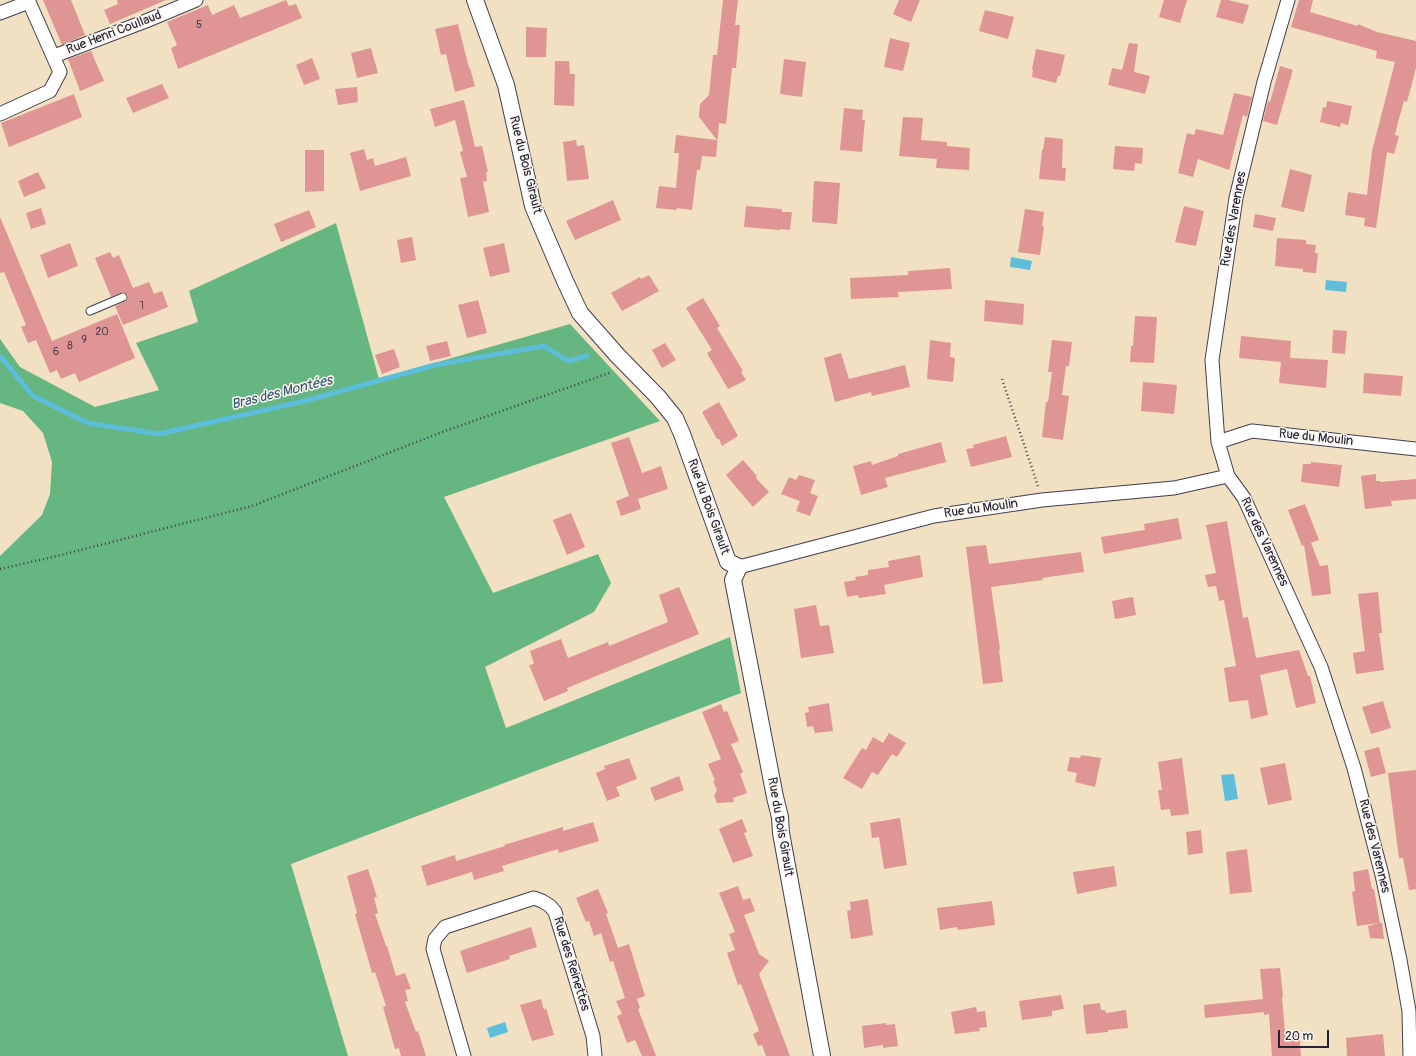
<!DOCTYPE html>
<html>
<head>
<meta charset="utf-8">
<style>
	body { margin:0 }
	#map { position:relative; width:1416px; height:1056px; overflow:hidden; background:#f2e0c2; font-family:Pangolin,sans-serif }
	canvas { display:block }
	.scale { position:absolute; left:1278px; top:1030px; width:51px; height:18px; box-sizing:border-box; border:2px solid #22223b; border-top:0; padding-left:5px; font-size:12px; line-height:14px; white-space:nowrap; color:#22223b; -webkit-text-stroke:3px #fbf7ec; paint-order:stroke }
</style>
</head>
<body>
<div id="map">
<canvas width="1416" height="1056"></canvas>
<div class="scale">20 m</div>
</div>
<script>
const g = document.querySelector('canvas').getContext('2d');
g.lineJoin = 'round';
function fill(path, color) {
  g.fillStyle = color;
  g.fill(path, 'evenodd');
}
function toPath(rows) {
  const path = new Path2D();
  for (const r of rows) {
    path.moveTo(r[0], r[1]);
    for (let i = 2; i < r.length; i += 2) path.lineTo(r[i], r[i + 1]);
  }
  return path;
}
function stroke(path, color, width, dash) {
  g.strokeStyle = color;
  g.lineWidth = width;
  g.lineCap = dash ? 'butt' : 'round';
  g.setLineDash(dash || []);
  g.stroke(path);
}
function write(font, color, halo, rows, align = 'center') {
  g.font = font + ' Pangolin,sans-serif';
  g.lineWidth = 3;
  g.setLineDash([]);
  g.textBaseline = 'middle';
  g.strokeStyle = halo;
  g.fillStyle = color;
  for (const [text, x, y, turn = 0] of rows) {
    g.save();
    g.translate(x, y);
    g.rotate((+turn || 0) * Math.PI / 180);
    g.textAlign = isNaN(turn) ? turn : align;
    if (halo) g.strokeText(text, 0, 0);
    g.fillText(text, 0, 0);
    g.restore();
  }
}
fill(toPath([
	[336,223,379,379,570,324,660,421,444,497,493,593,598,554,611,583,594,612,485,667,506,728,730,637,741,693,291,864,348,1056,0,1056,0,556,42,515,50,494,52,462,43,433,23,411,0,403,0,339,20,367,95,407,159,390,136,343,198,322,189,291]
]), '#66b682');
fill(toPath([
	[1011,257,1032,261,1030,270,1010,267],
	[1326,280,1347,282,1346,292,1325,290],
	[1234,774,1238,799,1225,801,1221,775],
	[505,1022,508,1032,490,1038,487,1028]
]), '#5cbeda');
stroke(toPath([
	[0,356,33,396,88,423,159,434,305,401,435,365,544,346,568,361,587,356]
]), '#5cbeda', 5);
fill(toPath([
	[43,0,71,0,85,35,62,45],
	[117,0,166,0,110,24,104,10,118,4],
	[286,0,289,6,296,4,302,18,178,69,171,48,177,45,167,22,208,5,212,15,234,5,240,18],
	[723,0,738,0,735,25,740,25,736,68,732,68,726,124,719,123,716,157,702,156,700,170,697,170,692,210,677,208,676,210,656,208,659,186,676,188,679,153,674,153,676,135,717,140,699,117,700,104,709,95,713,55,717,55],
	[899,0,920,0,911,22,893,14],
	[1164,0,1187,0,1180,23,1159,17],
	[1221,0,1228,0,1249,5,1243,24,1216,17],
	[1299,0,1313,0,1310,12,1358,26,1358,24,1377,32,1416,41,1416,68,1407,102,1404,101,1398,122,1395,135,1399,136,1394,154,1387,152,1376,228,1364,226,1365,218,1345,215,1348,192,1367,195,1372,151,1395,62,1376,58,1377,51,1291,27],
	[985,10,1014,17,1008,39,979,31],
	[458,24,469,68,470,68,475,86,455,92,446,54,441,55,435,29],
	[526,27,547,28,546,57,526,57],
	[890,38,910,43,903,71,884,67],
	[1129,43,1138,44,1134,72,1150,76,1145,94,1108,85,1112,68,1122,70],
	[371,48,378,73,357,78,351,53],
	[1036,49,1065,55,1060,76,1058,76,1056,83,1032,77,1033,70,1032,69],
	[91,51,104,81,80,91,68,59],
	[312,58,320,79,304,85,296,65],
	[784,59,806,62,802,97,780,94],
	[555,61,569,61,570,74,575,74,574,106,554,105],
	[1280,66,1293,70,1277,125,1263,121,1268,101,1270,102],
	[162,84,169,98,133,113,126,98],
	[357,87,358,102,338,105,335,89],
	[1234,93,1252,97,1247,117,1243,115,1229,170,1198,159,1193,177,1178,173,1187,133,1194,135,1196,129,1223,135],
	[74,94,82,117,9,147,1,123],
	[464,100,475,147,482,146,488,172,486,172,487,181,483,182,489,212,468,217,460,178,467,177,460,152,463,151,455,120,435,127,430,109],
	[1327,101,1352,106,1348,125,1341,123,1340,127,1320,122,1323,107,1326,108],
	[844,108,863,110,862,120,865,120,862,152,840,150],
	[903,117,923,118,921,140,947,142,947,146,970,148,969,170,936,168,937,159,899,156],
	[1045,137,1063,139,1062,168,1066,168,1065,181,1039,179,1042,150,1043,150],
	[576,140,577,146,584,145,589,179,567,181,563,142],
	[1115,146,1143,148,1142,164,1135,163,1134,171,1113,169],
	[364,149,367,160,373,158,375,166,406,157,411,176,360,191,350,153],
	[305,150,324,150,324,191,305,192],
	[1290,169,1312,175,1304,212,1281,207],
	[38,172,46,188,24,197,18,181],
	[814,181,840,183,837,224,812,222],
	[613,200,621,220,575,240,566,221],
	[746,206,782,209,782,212,792,212,790,230,780,229,780,230,744,227],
	[1184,206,1204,211,1196,246,1175,242],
	[41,208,46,224,31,229,26,213],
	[1025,209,1044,212,1042,226,1044,227,1040,255,1018,252],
	[309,210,316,227,281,242,274,224],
	[1255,214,1276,218,1273,231,1253,227],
	[0,217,52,341,117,314,135,358,79,382,75,373,61,379,57,370,50,373,36,340,28,343,21,327,26,325,4,272,0,273],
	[412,237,416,260,401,263,397,240],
	[1277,238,1306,240,1306,244,1316,245,1315,253,1318,253,1316,273,1303,272,1303,269,1275,266],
	[70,243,78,266,48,278,40,255],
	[504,243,510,272,490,277,483,248],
	[110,252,113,258,119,255,133,288,149,282,154,294,162,291,168,307,123,325,115,306,127,300,128,295,123,292,111,297,95,258],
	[950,268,952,289,898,292,899,297,851,299,850,278,908,275,908,271],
	[649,275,659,291,622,311,611,293,640,277,641,279],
	[703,298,720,326,717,328,743,371,741,372,746,380,728,389,707,353,712,350,686,308],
	[478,300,487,333,467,338,458,305],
	[985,300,1024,304,1023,325,984,321],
	[1135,316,1157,317,1154,363,1130,362,1131,346,1133,346],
	[1333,330,1347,331,1345,354,1332,353],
	[1241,336,1291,341,1290,358,1328,360,1326,388,1279,383,1281,362,1239,358],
	[930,340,951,343,950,357,955,358,953,382,927,379],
	[1052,340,1072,342,1069,366,1066,366,1062,395,1069,396,1063,440,1042,437,1046,402,1048,402,1052,372,1048,372],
	[447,341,451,356,430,361,426,346],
	[665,343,676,360,662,368,652,350],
	[394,349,400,367,382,374,375,355],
	[841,353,849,379,905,365,910,387,872,396,871,392,835,402,824,358],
	[1364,373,1403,376,1401,396,1363,393],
	[1143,382,1177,385,1174,414,1141,411],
	[719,402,738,436,722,446,719,439,717,439,702,412],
	[1006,436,1012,457,971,467,966,449,974,448,973,445],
	[629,437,642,473,661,466,668,489,638,499,641,509,621,516,616,501,629,496,611,443],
	[941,442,946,462,885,478,888,487,861,495,853,466,871,461,872,465,898,456,898,454],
	[743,460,757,476,756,478,769,492,753,507,726,475],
	[1311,462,1342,465,1339,487,1301,482,1303,464,1311,464],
	[1376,474,1376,481,1380,481,1380,482,1416,479,1416,499,1391,501,1392,506,1365,509,1361,476],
	[799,475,815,480,810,493,818,496,810,516,796,511,800,501,781,494,789,477,796,480],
	[1305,504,1319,540,1311,543,1320,566,1328,565,1331,594,1312,596,1304,545,1302,546,1288,510],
	[571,513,585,547,567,555,553,520],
	[1178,518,1182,539,1104,554,1101,537,1145,530,1144,524],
	[1227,521,1243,618,1248,617,1256,658,1299,650,1308,676,1310,676,1316,703,1296,708,1287,669,1260,675,1268,715,1251,719,1248,700,1229,702,1224,668,1236,666,1224,600,1219,601,1216,586,1208,587,1205,575,1216,573,1206,525],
	[986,545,989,564,1081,552,1084,572,1042,578,1043,580,991,587,1000,649,999,650,1003,682,983,684,966,547],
	[920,555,923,577,884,585,886,594,859,598,858,595,847,597,844,582,856,580,855,577,868,575,868,570,889,567,888,561],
	[679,587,699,634,567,688,568,691,544,701,529,665,534,664,530,651,561,639,568,658,608,642,609,646,668,622,659,595],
	[1378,592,1382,633,1379,633,1384,670,1356,674,1353,653,1365,651,1358,594],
	[1133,597,1136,615,1115,619,1112,601],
	[816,605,820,626,829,625,834,653,801,658,794,609],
	[1383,701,1391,728,1371,734,1362,707],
	[829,703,833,731,815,733,813,726,807,727,805,713,809,712,808,707],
	[721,704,724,712,727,711,739,741,731,744,743,772,740,774,747,793,733,798,734,802,717,803,714,796,717,790,713,781,715,780,708,764,721,759,702,712],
	[889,733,906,743,897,757,892,754,878,775,872,772,862,789,843,778,862,748,866,750,873,737,883,743],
	[1379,747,1386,773,1371,777,1364,751],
	[1081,755,1101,758,1095,787,1075,782,1077,773,1067,771,1070,757,1080,758],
	[629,758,637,779,616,787,620,796,607,801,596,773,605,769,604,766],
	[1182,758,1189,814,1171,816,1170,809,1161,810,1158,790,1162,790,1158,762],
	[1285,763,1292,800,1268,805,1260,768],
	[1416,770,1416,889,1409,890,1403,858,1399,858,1388,773],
	[679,776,684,790,655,801,650,788],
	[900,818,907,865,884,869,879,837,872,838,870,823],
	[742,819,747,832,744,833,753,856,733,863,719,829],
	[593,822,599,841,559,853,558,849,502,866,504,871,474,880,472,872,427,886,421,866,455,855,456,861,505,846,504,845,563,827,563,831],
	[1201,830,1203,853,1188,855,1186,832],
	[1247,849,1252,892,1230,894,1226,852],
	[1114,866,1117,886,1077,894,1073,872],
	[368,869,377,897,374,898,378,913,375,914,386,946,387,946,396,976,405,973,411,989,405,990,408,1001,405,1002,416,1032,418,1031,426,1056,401,1056,399,1048,395,1049,383,1007,386,1006,375,972,372,973,355,914,357,913,347,876],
	[1368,869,1372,889,1374,889,1380,923,1382,923,1384,939,1370,938,1368,926,1379,923,1357,926,1352,892,1355,891,1353,872],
	[738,886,743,900,750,898,755,911,744,915,759,954,769,961,759,974,790,1056,766,1056,762,1045,758,1046,753,1034,759,1031,741,984,738,985,727,953,735,950,729,934,735,932,719,893],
	[598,889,608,913,606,914,618,948,629,944,645,996,637,999,640,1008,638,1009,656,1056,642,1056,635,1040,627,1043,617,1016,622,1014,616,1001,625,998,613,961,610,962,601,933,594,936,589,921,586,922,576,898],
	[868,899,873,935,851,939,847,911,851,910,850,902],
	[992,901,995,925,958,930,957,927,940,930,937,908],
	[531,927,537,947,509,956,510,959,467,973,460,951],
	[1280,968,1283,997,1282,997,1285,1033,1299,1031,1301,1056,1272,1056,1269,1014,1264,1015,1264,1012,1205,1018,1204,1005,1263,999,1260,969],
	[1061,995,1064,1009,1052,1011,1052,1016,1022,1020,1019,1001],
	[541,999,544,1010,546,1008,554,1035,532,1041,520,1005],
	[1100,1003,1101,1010,1105,1010,1106,1013,1126,1010,1128,1028,1108,1030,1108,1032,1086,1034,1083,1005],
	[976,1007,977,1012,985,1011,987,1027,979,1028,980,1031,955,1034,951,1012],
	[886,1023,886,1025,895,1024,898,1046,883,1048,883,1045,864,1048,862,1026],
	[1383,1034,1385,1056,1347,1056,1346,1038]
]), '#df9594');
const service = toPath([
	[90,311,123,297]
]);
const minor = toPath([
	[1288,0,1264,82,1236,198,1212,360,1218,442,1228,476,1244,498,1321,667,1354,768,1382,875,1400,960,1409,1011,1410,1056],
	[0,13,29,2,60,72,50,91,0,114],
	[54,56,146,21,196,0],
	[1218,442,1252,431,1416,449],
	[739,567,934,516,1042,500,1174,488,1228,476],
	[464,1056,433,949,435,939,445,927,534,898,542,901,550,906,555,912,593,1036,595,1056]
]);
const tertiary = toPath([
	[475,0,506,85,533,206,565,281,580,313,617,355,658,397,675,418,682,434,728,562,739,567,733,580,775,797,780,817,781,833,822,1056]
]);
stroke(service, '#413e4f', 9);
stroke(minor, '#413e4f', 15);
stroke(tertiary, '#413e4f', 18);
stroke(toPath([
	[1002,379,1038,486],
	[0,569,53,557,252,506,445,431,612,372]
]), '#413e4f', 2.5, [1, 3]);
stroke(service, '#fff', 7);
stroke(minor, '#fff', 13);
stroke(tertiary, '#fff', 16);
write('11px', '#513f51', null, [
	["5",199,25],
	["1",142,306],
	["20",102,332],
	["9",84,340],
	["8",70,346],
	["6",56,352]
]);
write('13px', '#22223b', '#fbf7ec', [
	["Rue Henri Coullaud",114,33,-21],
	["Rue du Bois Girault",525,165,76],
	["Rue des Varennes",1234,219,-80],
	["Rue du Moulin",1316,438,6],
	["Rue du Bois Girault",708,507,70],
	["Rue du Moulin",981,509,-8],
	["Rue des Varennes",1264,542,65],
	["Rue du Bois Girault",780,827,80],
	["Rue des Varennes",1374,846,76],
	["Rue des Reinettes",571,964,73]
]);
write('italic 14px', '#365973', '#fbf7ec', [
	["Bras des Montées",282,393,-14]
]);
</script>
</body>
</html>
